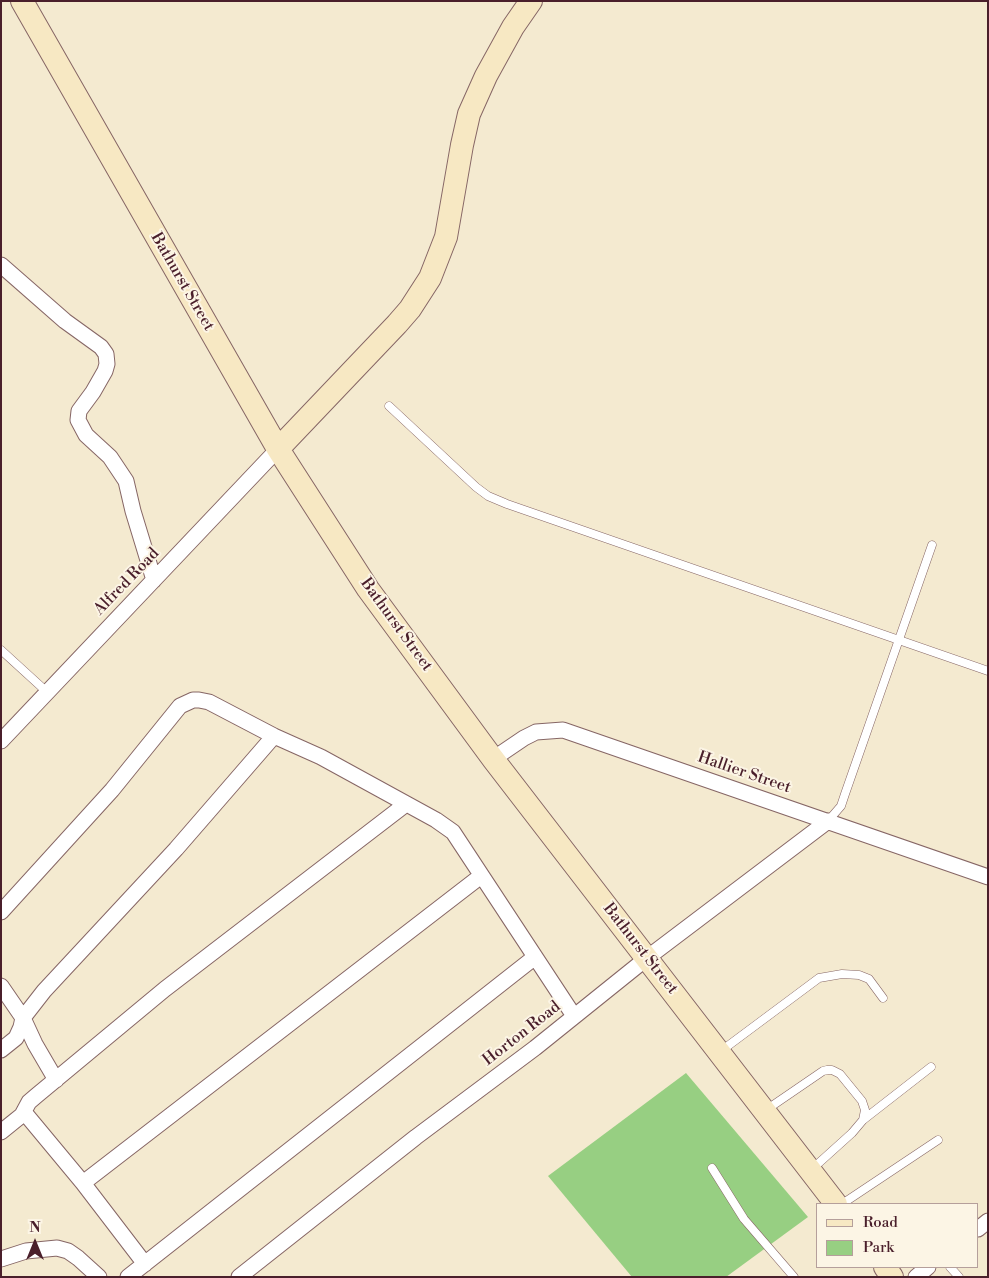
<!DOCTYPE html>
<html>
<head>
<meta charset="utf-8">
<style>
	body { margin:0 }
	#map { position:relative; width:989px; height:1278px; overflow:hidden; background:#f4ead0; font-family:"Libre Bodoni",serif }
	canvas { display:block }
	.frame { position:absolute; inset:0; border:2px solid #4a1f2b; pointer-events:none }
	.legend { position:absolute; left:816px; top:1203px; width:162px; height:65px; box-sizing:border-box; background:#fcf5e5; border:1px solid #b59f9b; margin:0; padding:6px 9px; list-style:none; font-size:15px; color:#4a1f2b }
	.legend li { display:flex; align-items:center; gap:10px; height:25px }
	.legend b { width:25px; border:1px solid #b59f9b }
	.north { position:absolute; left:10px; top:1218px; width:50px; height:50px; -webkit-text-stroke:4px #fcf5e5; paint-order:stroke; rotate:0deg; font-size:14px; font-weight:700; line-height:20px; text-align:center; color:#4a1f2b }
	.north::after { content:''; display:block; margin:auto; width:18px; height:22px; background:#4a1f2b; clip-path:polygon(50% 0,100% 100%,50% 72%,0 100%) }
</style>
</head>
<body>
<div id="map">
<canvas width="989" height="1278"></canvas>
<div class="frame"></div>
<ul class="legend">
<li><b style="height:6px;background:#f7e8c3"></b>Road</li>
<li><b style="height:14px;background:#97cf82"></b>Park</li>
</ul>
<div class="north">N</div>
</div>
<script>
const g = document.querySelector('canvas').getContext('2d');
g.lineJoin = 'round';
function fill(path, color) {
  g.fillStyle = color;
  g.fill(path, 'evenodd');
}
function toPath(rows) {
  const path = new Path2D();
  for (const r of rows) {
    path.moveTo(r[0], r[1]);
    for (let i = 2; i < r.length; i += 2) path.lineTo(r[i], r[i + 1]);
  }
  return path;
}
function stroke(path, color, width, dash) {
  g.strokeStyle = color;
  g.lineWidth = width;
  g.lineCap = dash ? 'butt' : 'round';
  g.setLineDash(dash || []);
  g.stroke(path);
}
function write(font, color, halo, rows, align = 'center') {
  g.font = font + ' "Libre Bodoni",serif';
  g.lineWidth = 4;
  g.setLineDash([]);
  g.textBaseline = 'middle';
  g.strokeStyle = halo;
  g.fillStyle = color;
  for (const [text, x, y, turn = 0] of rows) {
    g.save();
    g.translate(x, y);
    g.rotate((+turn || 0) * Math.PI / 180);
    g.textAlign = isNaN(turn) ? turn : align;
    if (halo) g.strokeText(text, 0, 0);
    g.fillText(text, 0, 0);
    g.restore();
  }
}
fill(toPath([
	[686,1073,808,1217,726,1277,632,1277,548,1176]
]), '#97cf82');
const lane = toPath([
	[389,406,476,487,488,496,507,504,988,671],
	[1,650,47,692],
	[828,821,841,806,845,794,932,545],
	[721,1051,819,978,842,974,859,975,869,979,883,998],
	[766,1110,823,1071,827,1070,832,1070,840,1074,862,1101,865,1110,863,1120,852,1133,811,1170],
	[863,1120,931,1067],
	[712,1168,744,1219,794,1277],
	[842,1204,938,1140],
	[950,1267,959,1277]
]);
const street = toPath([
	[1,265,65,321,101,347,106,354,107,364,105,371,93,392,79,411,78,420,86,435,110,457,126,481,133,511,154,580],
	[1,741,278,449],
	[493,759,524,738,536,732,563,730,988,877],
	[1,912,112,790,180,706,193,700,199,700,209,702,274,736,321,757,436,820,453,832,574,1016],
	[1,986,23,1018,35,1044,56,1080],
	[1,1050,16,1038,21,1027,23,1018,44,991,176,849,274,736],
	[24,1112,83,1183,145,1264],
	[1,1132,22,1115,29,1102,36,1096,165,989,406,804],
	[83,1183,481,876],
	[978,1229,988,1221],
	[1,1259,26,1251,57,1248,68,1251,78,1258,99,1277],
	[128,1277,535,957],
	[239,1277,416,1137,535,1048,647,958,828,821],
	[916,1277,928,1267]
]);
const secondary = toPath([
	[22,1,278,449,368,589,493,759,836,1204],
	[278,449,397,324,410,309,430,278,446,237,462,145,469,114,486,76,513,27,531,1],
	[885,1267,892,1277]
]);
stroke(lane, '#866665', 9);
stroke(street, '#866665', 17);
stroke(secondary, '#866665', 24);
stroke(lane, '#fff', 8);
stroke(street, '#fff', 15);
stroke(secondary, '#f7e8c3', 22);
write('16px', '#4a1f2b', '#fcf5e5', [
	["Bathurst Street",182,282,60],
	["Alfred Road",127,582,-46],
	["Bathurst Street",396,625,54],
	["Hallier Street",744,773,19],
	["Bathurst Street",640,949,52],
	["Horton Road",522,1034,-38]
]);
</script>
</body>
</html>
